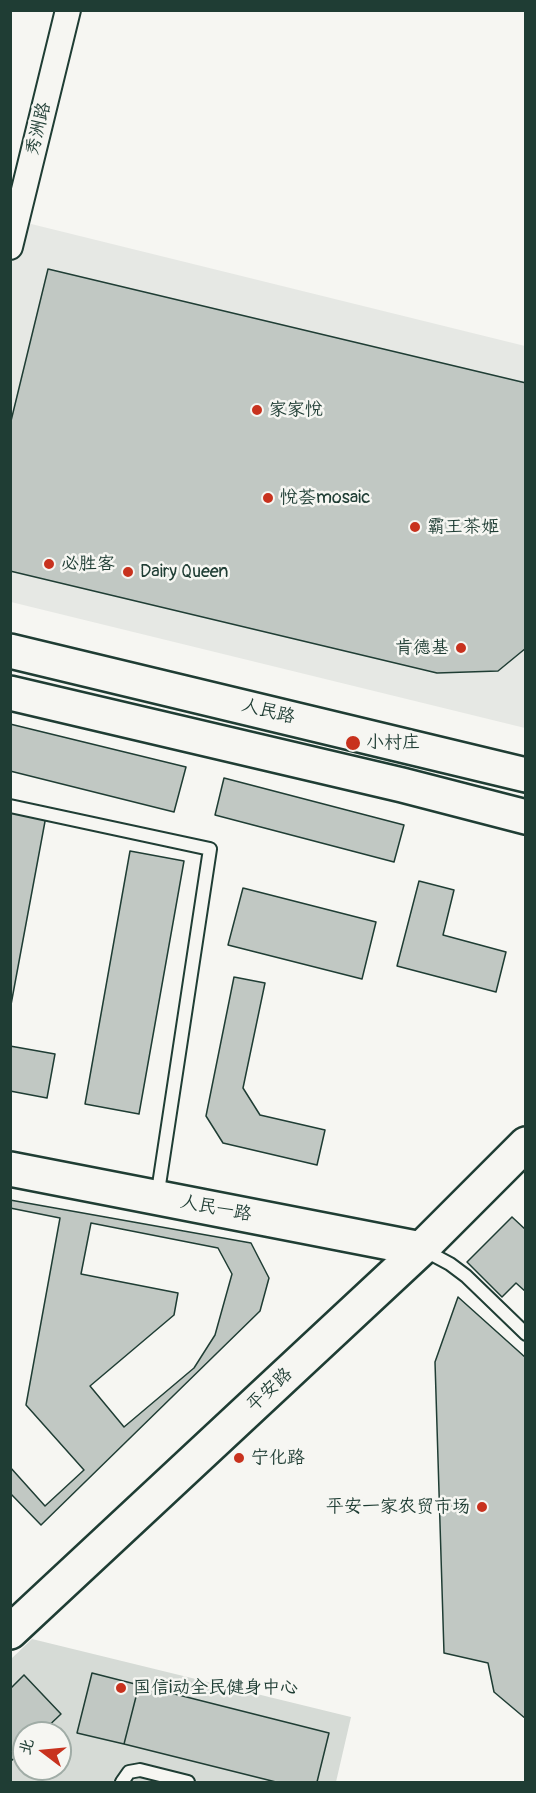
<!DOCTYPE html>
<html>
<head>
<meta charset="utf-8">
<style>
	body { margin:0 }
	#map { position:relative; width:536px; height:1793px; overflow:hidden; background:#f6f6f2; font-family:Pangolin,"LXGW WenKai TC",sans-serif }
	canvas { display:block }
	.frame { position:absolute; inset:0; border:12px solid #1f3d34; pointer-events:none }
	.north { position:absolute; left:12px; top:1721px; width:60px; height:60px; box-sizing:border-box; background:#f6f6f2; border:2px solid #a0aca6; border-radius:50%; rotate:286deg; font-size:16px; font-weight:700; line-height:24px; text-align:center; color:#1f3d34 }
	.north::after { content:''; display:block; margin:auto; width:21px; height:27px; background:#c8321e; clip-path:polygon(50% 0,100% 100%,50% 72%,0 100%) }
</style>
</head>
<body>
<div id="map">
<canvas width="536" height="1793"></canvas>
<div class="frame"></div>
<div class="north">北</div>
</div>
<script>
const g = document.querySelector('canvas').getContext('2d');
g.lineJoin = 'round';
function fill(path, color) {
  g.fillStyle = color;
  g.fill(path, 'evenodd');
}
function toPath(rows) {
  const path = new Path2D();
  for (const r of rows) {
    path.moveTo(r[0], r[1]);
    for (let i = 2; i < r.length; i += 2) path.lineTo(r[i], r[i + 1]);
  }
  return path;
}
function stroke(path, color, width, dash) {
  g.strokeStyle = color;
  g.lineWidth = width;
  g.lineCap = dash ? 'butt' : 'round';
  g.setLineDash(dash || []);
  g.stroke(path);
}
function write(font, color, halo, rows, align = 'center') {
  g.font = font + ' Pangolin,"LXGW WenKai TC",sans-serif';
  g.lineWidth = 5;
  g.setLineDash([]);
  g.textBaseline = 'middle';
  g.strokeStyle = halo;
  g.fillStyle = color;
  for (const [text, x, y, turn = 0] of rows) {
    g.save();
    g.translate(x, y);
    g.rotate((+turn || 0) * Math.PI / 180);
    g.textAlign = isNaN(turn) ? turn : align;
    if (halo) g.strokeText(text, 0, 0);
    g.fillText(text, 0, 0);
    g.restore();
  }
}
fill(toPath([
	[11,219,525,346,525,728,11,602]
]), '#e6e8e4');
fill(toPath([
	[32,1639,351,1717,336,1782,11,1782,11,1659],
	[24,1733,60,1733,60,1769,24,1769]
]), '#d6dbd6');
const building = toPath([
	[48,269,526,383,526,648,498,671,437,673,10,571,10,425,48,269],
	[10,724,186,767,174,812,10,771,10,724],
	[224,778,404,825,394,862,215,815,224,778],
	[10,810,46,816,10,1010,10,810],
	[130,851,184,861,139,1114,85,1104,130,851],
	[419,881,454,890,443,935,506,952,496,992,397,966,419,881],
	[243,888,376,922,362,979,228,945,243,888],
	[234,977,265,983,243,1088,260,1115,325,1130,317,1165,223,1143,206,1116,234,977],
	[10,1046,55,1054,47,1098,10,1091,10,1046],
	[10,1200,251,1243,269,1278,260,1311,41,1525,10,1493,10,1200],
	[10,1208,60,1218,26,1405,84,1470,45,1506,10,1467,10,1208],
	[512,1217,526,1230,526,1292,516,1283,502,1297,467,1262,512,1217],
	[91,1223,218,1248,232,1274,215,1335,194,1368,124,1427,90,1386,174,1315,178,1293,81,1274,91,1223],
	[458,1297,526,1358,526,1719,494,1692,488,1663,444,1653,435,1362,458,1297],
	[92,1673,139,1685,124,1744,77,1733,92,1673],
	[24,1675,61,1714,41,1733,24,1733,24,1749,10,1762,10,1689,24,1675],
	[139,1685,329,1733,317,1782,276,1782,124,1744,139,1685]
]);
fill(building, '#c1c8c3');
stroke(building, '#1f3d34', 1.5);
const lane = toPath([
	[10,806,210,849,157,1198],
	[422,1249,450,1264,466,1276,526,1334],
	[122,1782,129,1772,140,1770,188,1782]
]);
const street = toPath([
	[10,247,68,10]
]);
const secondary = toPath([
	[10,1169,421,1249],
	[10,1632,421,1249,526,1144]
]);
const primary = toPath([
	[10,651,526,775],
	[10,693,402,785,526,817]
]);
stroke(lane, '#1f3d34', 16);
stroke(street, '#1f3d34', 28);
stroke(secondary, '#1f3d34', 38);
stroke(primary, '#1f3d34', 38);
stroke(lane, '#f6f6f2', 12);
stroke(street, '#f6f6f2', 24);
stroke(secondary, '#f6f6f2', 33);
stroke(primary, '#f6f6f2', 33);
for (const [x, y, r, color] of [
	[257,410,6,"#c8321e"],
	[268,498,6,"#c8321e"],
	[415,527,6,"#c8321e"],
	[49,564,6,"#c8321e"],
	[128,572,6,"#c8321e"],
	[461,648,6,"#c8321e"],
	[353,743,8,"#c8321e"],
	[239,1458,6,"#c8321e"],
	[482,1507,6,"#c8321e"],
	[121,1688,6,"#c8321e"]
]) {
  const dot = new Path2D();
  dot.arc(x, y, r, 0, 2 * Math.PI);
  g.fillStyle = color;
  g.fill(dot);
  stroke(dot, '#f6f6f2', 2);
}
write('18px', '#1f3d34', '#f6f6f2', [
	["秀洲路",39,129,-76],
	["人民路",268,712,14],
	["人民一路",216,1209,11],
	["平安路",270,1390,-43]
]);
write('18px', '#1f3d34', '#f6f6f2', [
	["家家悦",269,410],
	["悦荟mosaic",280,498],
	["霸王茶姬",427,527],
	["必胜客",61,564],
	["Dairy Queen",140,572],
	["肯德基",449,648,"right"],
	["小村庄",366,743],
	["宁化路",251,1458],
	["平安一家农贸市场",470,1507,"right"],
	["国信i动全民健身中心",133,1688]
], 'left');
</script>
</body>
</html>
